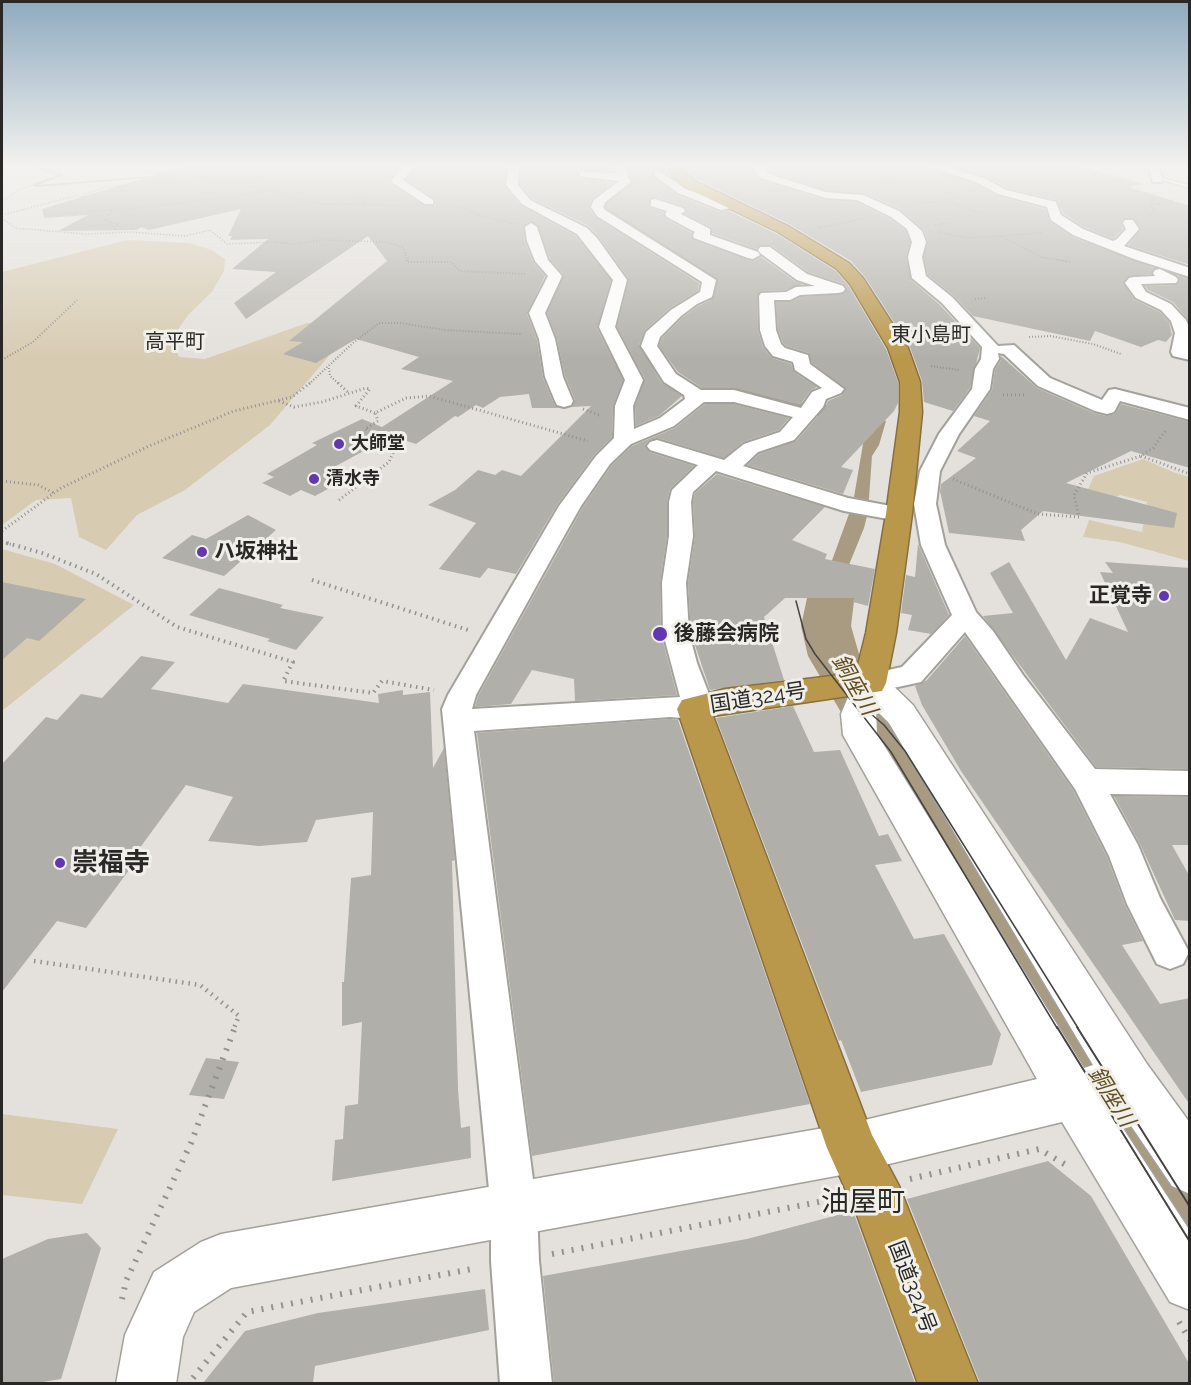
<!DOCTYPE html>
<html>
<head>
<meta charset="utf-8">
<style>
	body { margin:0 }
	#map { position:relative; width:1191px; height:1385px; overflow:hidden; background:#e4e1dc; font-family:Raleway,sans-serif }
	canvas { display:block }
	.frame { position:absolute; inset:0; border:3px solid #292826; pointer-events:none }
</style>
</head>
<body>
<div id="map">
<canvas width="1191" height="1385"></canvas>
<div class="frame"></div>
</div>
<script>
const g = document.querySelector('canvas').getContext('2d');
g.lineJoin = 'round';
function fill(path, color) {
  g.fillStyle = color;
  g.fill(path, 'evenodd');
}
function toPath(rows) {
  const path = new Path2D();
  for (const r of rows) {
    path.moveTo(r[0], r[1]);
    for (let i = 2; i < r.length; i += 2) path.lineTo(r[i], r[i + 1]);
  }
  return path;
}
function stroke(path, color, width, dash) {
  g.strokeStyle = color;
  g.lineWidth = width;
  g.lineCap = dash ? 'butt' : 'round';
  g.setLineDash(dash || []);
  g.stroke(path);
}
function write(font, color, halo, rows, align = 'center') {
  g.font = font + ' Raleway,"Noto Sans JP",sans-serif';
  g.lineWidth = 6;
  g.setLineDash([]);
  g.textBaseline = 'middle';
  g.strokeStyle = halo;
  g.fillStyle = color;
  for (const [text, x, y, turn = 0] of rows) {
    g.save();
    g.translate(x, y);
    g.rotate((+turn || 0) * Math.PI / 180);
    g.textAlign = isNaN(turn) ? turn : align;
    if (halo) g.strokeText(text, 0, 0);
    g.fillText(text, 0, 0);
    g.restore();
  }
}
fill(toPath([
	[127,240,189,243,212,250,225,259,224,271,212,292,189,314,177,331,175,347,179,357,205,359,307,323,337,322,347,328,328,357,270,425,185,490,137,515,106,550,79,537,71,498,36,500,2,525,2,272],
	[1143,459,1173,472,1189,477,1189,561,1120,542,1083,537,1089,520,1142,532,1147,502,1120,495,1113,498,1085,496,1094,476],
	[2,549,55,564,134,605,2,711],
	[2,1114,118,1129,82,1204,2,1195]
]), '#d7cbb1');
fill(toPath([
	[621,166,634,166,641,179,626,192,723,273,765,395,809,405,828,405,886,421,879,445,872,456,868,512,864,528,844,577,839,604,839,649,834,656,812,627,827,574,853,503,863,444,863,427,728,393,705,380,712,303,708,296,713,286,606,213,596,202,531,181,419,183,401,181,532,180,602,201,626,184]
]), '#a89b81');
fill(toPath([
	[29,166,35,166,63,175,38,185,156,176,158,177,36,187,33,186,33,184,58,175,29,166]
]), '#a89b81');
fill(toPath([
	[833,570,850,574,856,584,851,626,859,654,1190,1145,1190,1267,1159,1254,808,656,801,626,810,584,816,574,833,570]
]), '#a89b81');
fill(toPath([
	[184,166,401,166,389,180,389,183,425,206,435,206,434,198,406,180,417,166,507,166,504,186,520,205,576,236,611,280,597,328,623,380,613,406,612,437,594,455,557,505,516,574,488,568,480,578,439,569,476,523,428,505,455,490,478,470,495,475,502,470,521,476,591,406,572,407,575,400,565,376,557,339,547,313,564,275,550,259,538,225,530,221,523,227,525,242,533,262,545,276,527,314,537,340,543,378,555,406,560,408,532,408,529,394,500,397,483,408,476,405,458,417,455,416,416,444,391,436,336,466,347,471,339,475,348,478,315,496,301,490,290,496,262,483,274,477,267,474,317,445,312,443,362,419,382,427,453,381,401,369,419,357,356,339,316,363,283,354,303,342,289,341,387,261,368,236,246,319,234,303,276,272,232,269,268,239,230,240,232,236,228,236,241,209,149,230,141,227,137,230,58,231,88,215,44,218,42,209],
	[521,166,611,166,613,171,580,170,578,172,579,178,613,183,592,199,589,208,595,217,699,283,698,291,670,308,645,330,639,345,662,383,682,396,659,416,636,426,635,406,645,379,617,327,629,279,599,237,589,226,531,198,520,184],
	[626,166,665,166,670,176,658,169,653,171,653,176,677,195,720,212,729,211,777,234,836,271,848,285,886,349,898,382,898,403,894,411,841,467,853,470,843,494,747,465,759,454,796,441,825,408,828,401,842,395,846,389,812,363,809,353,786,346,783,343,778,330,776,302,790,302,801,297,843,294,847,288,844,284,808,272,771,245,760,245,756,249,712,233,711,227,685,214,687,211,684,206,656,197,649,199,649,207,663,212,666,219,692,233,693,240,748,260,754,261,761,257,796,282,803,284,785,290,761,291,757,296,758,330,763,347,772,358,791,364,794,372,817,387,810,391,800,405,735,388,702,388,678,372,659,346,662,338,682,318,698,306,713,299,718,279,607,208,607,203,633,183],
	[682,166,752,166,753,174,760,180,825,200,856,202,890,219,905,230,910,242,906,257,911,280,940,305,980,348,970,388,953,411,924,402,922,381,910,347,865,277,851,261,789,224,696,179],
	[768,166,924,166,975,184,997,196,1045,209,1050,222,1072,237,1154,268,1151,274,1129,276,1123,283,1135,300,1160,312,1169,322,1172,335,1166,342,1158,340,1141,347,1095,331,1090,341,973,316,953,295,928,275,924,257,928,241,924,230,900,209,864,193,826,190,770,172,767,169],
	[952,166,1080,166,1144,184,1129,187,1190,206,1190,265,1128,245,1141,229,1133,218,1123,219,1121,224,1123,229,1113,239,1084,227,1063,213,1057,200,1007,188,985,176],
	[1177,275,1190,279,1190,322,1173,302,1148,290,1145,286,1176,285,1180,281],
	[1001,356,1037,388,1094,413,1106,416,1115,414,1121,404,1190,422,1190,468,1131,451,1066,483,1177,513,1174,528,1043,511,1021,530,1025,541,949,533,940,491,941,484,976,458,957,451,990,421,974,416,992,390,995,370,1001,360],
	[705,404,734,404,789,418,779,430,743,442,724,458,658,438,649,440,645,445,649,452,694,466,670,489,667,502,667,536,660,583,661,634,677,695,575,701,574,679,532,670,511,704,475,707,478,696,583,507,612,465,632,446,675,428],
	[717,474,825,507,792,540,827,554,825,559,875,569,868,606,853,602,854,598,785,598,764,617,784,680,710,690,691,633,688,583,695,536,693,502,695,493],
	[248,515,276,530,224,576,162,558,192,535,206,539],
	[918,544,949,615,931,634,908,630,912,615,901,613,906,575,915,577],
	[1009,562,1066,660,1090,618,1128,632,1100,572,1113,573,1105,562,1190,568,1190,769,1096,767,983,616,1013,613,990,573],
	[2,582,41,590,86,599,39,641,27,638,2,660],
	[219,588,283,605,280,608,324,617,296,650,267,641,270,639,189,615],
	[965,636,1073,790,1107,857,1125,905,1143,941,1122,945,1160,1004,1190,998,1190,1105,961,771,922,705,915,686,927,680],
	[141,656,175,662,151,689,228,703,243,684,379,703,378,694,403,690,403,695,430,692,433,768,444,748,455,860,452,861,458,1089,461,1128,470,1126,471,1158,332,1181,335,1140,343,1139,345,1106,358,1104,362,1022,342,1026,342,982,344,982,351,878,371,875,373,812,316,820,307,842,259,846,208,841,233,797,186,785,139,849,144,850,86,928,57,921,2,992,2,764,46,717,57,720,81,694,102,698],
	[793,706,814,752,840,750,879,836,888,834,902,861,875,865,914,939,944,934,1001,1034,992,1065,861,1092,841,1040,839,1041,716,718],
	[670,719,678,720,810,1104,532,1156,477,733],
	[1114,796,1190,797,1190,845,1172,845,1190,877,1190,921,1175,920,1140,844],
	[206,1058,239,1062,224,1099,189,1095],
	[1048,1161,1091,1196,1190,1365,1190,1383,980,1383,907,1199],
	[853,1211,915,1383,554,1383,543,1276,747,1239],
	[87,1233,101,1248,61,1379,37,1383,2,1383,2,1259,48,1239],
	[485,1289,489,1330,315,1366,313,1383,203,1383,245,1331,318,1313]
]), '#b1afa9');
const lane = toPath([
	[1154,176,1190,185,1190,188,1154,178,1154,176]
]);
const street = toPath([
	[404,166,415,166,403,180,433,200,433,204,425,204,393,183,391,181,404,166],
	[509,166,519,166,518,185,530,200,587,228,597,238,627,280,615,327,643,380,633,406,634,429,660,418,685,399,684,395,664,382,641,346,646,332,671,310,700,292,702,282,597,216,591,207,594,200,619,181,584,177,580,176,580,172,616,173,613,166,623,166,631,182,605,202,603,207,605,210,716,280,712,297,697,304,681,316,660,337,657,346,676,374,701,390,734,390,801,408,812,392,822,388,795,370,793,362,773,356,765,346,760,330,759,296,761,293,786,292,796,287,815,286,797,280,760,253,758,250,760,247,770,247,807,274,843,286,845,289,843,292,838,293,800,295,790,300,774,300,776,330,781,344,785,348,808,355,810,364,844,389,841,393,826,399,823,407,794,440,758,452,743,466,848,498,907,509,910,514,907,519,899,521,844,511,716,471,693,492,691,502,693,536,686,583,689,633,697,663,709,694,709,709,704,716,694,719,670,717,474,731,537,1210,539,1261,552,1384,500,1384,491,1261,491,1210,442,709,448,695,559,506,596,456,614,438,615,406,625,380,599,327,613,280,577,234,522,204,506,185,509,166],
	[704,402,734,402,793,417,780,432,744,444,724,460,657,440,650,442,647,446,650,450,698,465,672,490,669,502,669,536,662,583,663,633,680,697,472,709,476,695,559,545,581,506,610,464,631,444,674,426,704,402],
	[754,166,766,166,764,169,769,174,826,192,863,195,899,211,922,231,926,242,922,257,926,276,952,297,998,346,1014,345,1050,378,1102,400,1109,390,1115,389,1190,408,1190,420,1120,401,1114,412,1107,414,1095,411,1038,386,1004,354,998,353,999,359,993,369,990,389,959,434,940,471,936,504,945,545,976,612,993,631,1023,675,1095,769,1190,771,1190,795,1110,794,1138,845,1160,898,1189,952,1183,964,1170,969,1157,964,1127,904,1109,856,1075,789,965,632,921,682,870,693,860,690,856,683,860,676,902,667,952,615,921,545,914,504,920,471,939,434,972,389,975,369,981,359,982,347,942,303,912,278,908,257,912,242,907,229,891,217,857,200,826,198,761,178,755,172,754,166],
	[926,166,943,166,984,178,1006,190,1056,202,1061,215,1083,229,1113,241,1117,239,1126,229,1123,223,1125,220,1133,220,1139,229,1124,246,1190,268,1190,277,1134,259,1073,235,1051,220,1047,207,998,194,976,182,926,166],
	[1148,166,1158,166,1163,180,1161,182,1153,182,1148,166],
	[659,171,686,189,722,202,732,200,738,204,736,207,721,210,678,193,655,176,655,172,659,171],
	[655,199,683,208,685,211,681,214,710,229,710,235,758,252,760,255,753,259,748,258,694,238,693,235,695,232,667,217,665,214,667,211,651,206,651,200,655,199],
	[531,223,537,227,548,260,562,276,545,313,555,339,563,377,573,401,571,405,564,407,557,405,555,401,545,377,539,339,529,313,548,276,535,261,527,241,525,227,531,223],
	[1160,269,1176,277,1178,280,1176,283,1141,284,1146,292,1171,304,1186,320,1190,329,1190,360,1173,356,1171,352,1175,333,1171,321,1161,310,1136,298,1125,283,1129,278,1134,277,1155,276,1153,273,1155,270,1160,269]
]);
const secondary = toPath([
	[870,672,882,675,913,705,1147,1064,1190,1123,1190,1194,1172,1186,1119,1108,1111,1110,1190,1231,1190,1310,1170,1302,1062,1122,852,1173,231,1288,194,1312,183,1337,176,1384,116,1384,125,1335,154,1272,201,1242,221,1234,852,1123,1037,1079,843,735,841,714,854,683,858,675,870,672],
	[876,710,889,723,1093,1065,1084,1068,877,734,876,710]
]);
const highway = toPath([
	[667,166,679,166,695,181,788,226,849,263,863,278,908,348,920,382,922,412,912,514,896,633,886,683,882,691,713,716,872,1135,899,1186,978,1384,918,1384,857,1215,827,1148,677,709,682,700,725,689,856,673,866,633,886,514,900,412,900,382,888,348,850,284,837,269,778,232,685,187,673,176,667,166]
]);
stroke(lane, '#a3a19b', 2);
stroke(street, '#a3a19b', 4);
stroke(secondary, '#a3a19b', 3);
stroke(highway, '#87703e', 3);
stroke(toPath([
	[881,166,888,168],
	[147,171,203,176,202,178,286,194,297,199,323,204,399,205],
	[229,183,236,182,259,166],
	[247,184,273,167,284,166],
	[885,187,889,185,887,172,890,166],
	[358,195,367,206],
	[947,201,981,213],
	[2,202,18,190,64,175,45,168,49,166],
	[914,203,938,202,952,198,957,193],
	[1150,203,1160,204,1174,200],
	[448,206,466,208,478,215,515,224],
	[112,210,105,220,118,224,114,227,116,231],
	[65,213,150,207,263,192],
	[2,215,76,196,83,197,85,194,106,187,166,184,187,186,219,183],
	[1148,215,1156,211,1149,203,1158,197],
	[2,218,15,228,85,234,130,232,185,236,210,230,227,244,274,242,294,244,324,240,387,242,404,248,407,261],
	[935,225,944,224,944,221],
	[819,228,861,219],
	[939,233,972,238,1042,233],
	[1001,236,1041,257,1066,261]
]), '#94928e', 1.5, [1, 2]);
stroke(toPath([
	[407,260,407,262,451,262,460,271,527,274],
	[1057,260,1071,262],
	[975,299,987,298],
	[1029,337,1050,336,1093,344,1121,354],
	[2,360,33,342,77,300],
	[931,366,959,370],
	[329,368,330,376,339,384],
	[309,384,353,343,379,323,400,323,445,330,521,334]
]), '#94928e', 2, [1, 2]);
stroke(toPath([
	[338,383,349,393],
	[1003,395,1025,395],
	[279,401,294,407,322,402,366,388,370,389,356,406,375,413],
	[583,409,601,416],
	[1141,456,1190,474],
	[953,479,1038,514,1079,517,1074,495,1087,473,1141,456,1153,448,1166,430],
	[2,481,38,485,54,493],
	[339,500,389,462,397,444,365,429,378,421,375,413,406,398,429,396,588,441],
	[2,531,61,488,149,446,234,411,292,397,310,383],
	[2,542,13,545]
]), '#94928e', 3, [1, 3]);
stroke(toPath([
	[7,543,42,553,96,574,177,627,293,662,283,681,373,693,382,681,434,690],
	[312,580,468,630]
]), '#94928e', 4, [1.5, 4.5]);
stroke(toPath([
	[34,961,200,985,239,1016,234,1028]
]), '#94928e', 4.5, [1.5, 5]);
stroke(toPath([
	[910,1179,1039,1149,1071,1168],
	[552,1254,834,1199],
	[122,1299,126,1281,191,1143,235,1027],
	[1179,1322,1190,1340],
	[193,1378,247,1312,477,1268]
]), '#94928e', 6, [2, 8]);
fill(lane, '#fff');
fill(street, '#fff');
fill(secondary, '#fff');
fill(highway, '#b9974b');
stroke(toPath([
	[796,601,806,639,815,654,891,752,1057,1028],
	[864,708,884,725,905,751,1078,1028]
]), '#464442', 1.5);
stroke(toPath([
	[1057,1027,1190,1242],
	[1077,1027,1190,1207]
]), '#464442', 2);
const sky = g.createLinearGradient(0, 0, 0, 360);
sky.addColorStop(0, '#8eaabf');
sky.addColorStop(0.46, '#f3f2ef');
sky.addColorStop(1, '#f3f2ef00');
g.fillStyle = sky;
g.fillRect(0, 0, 1191, 360);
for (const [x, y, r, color] of [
	[339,444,6,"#6337af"],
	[314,479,6,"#6337af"],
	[202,552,6,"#6337af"],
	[1164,596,6,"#6337af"],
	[660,634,8,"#6337af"],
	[60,863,6,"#6337af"]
]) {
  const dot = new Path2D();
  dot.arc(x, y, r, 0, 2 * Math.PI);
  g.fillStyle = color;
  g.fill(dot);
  stroke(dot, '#f1efe9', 2);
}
write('bold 18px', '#292826', '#f1efe9', [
	["大師堂",351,444],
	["清水寺",326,479]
], 'left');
write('20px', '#292826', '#f1efe9', [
	["東小島町",931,335],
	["高平町",175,342]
]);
write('bold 21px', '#292826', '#f1efe9', [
	["ハ坂神社",214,552],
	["正覚寺",1152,596,"right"],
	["後藤会病院",674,634]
], 'left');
write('21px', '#292826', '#f1efe9', [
	["国道324号",758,698,-9],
	["国道324号",912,1287,69]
]);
write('italic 22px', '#634e1f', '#f1efe9', [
	["銅座川",854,685,60],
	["銅座川",1111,1097,58]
]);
write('bold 26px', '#292826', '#f1efe9', [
	["崇福寺",72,863]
], 'left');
write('28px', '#292826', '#f1efe9', [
	["油屋町",863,1203]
]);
</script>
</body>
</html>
